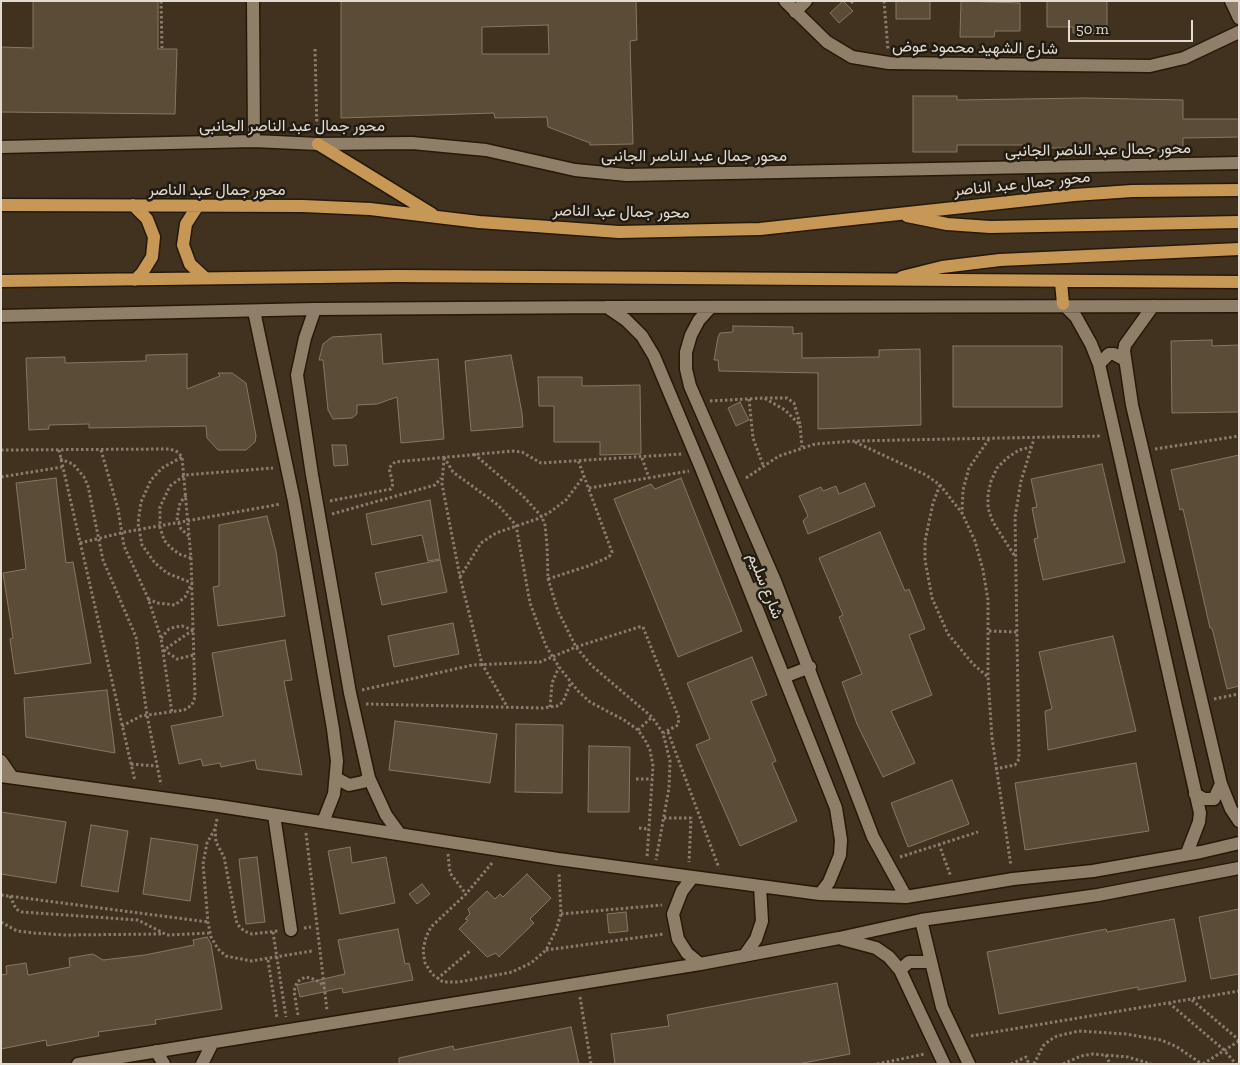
<!DOCTYPE html>
<html>
<head>
<meta charset="utf-8">
<style>
	body { margin:0 }
	#map { position:relative; width:1240px; height:1065px; overflow:hidden; background:#40321e; font-family:"Zilla Slab",serif }
	canvas { display:block }
	.frame { position:absolute; inset:0; border:2px solid #e4dbd0; pointer-events:none }
	.scale { position:absolute; left:1068px; top:20px; width:125px; height:22px; box-sizing:border-box; border:2px solid #e4dbd0; border-top:0; padding-left:6px; font-size:15px; line-height:18px; white-space:nowrap; color:#e4dbd0; -webkit-text-stroke:4px #211b12; paint-order:stroke }
</style>
</head>
<body>
<div id="map">
<canvas width="1240" height="1065"></canvas>
<div class="frame"></div>
<div class="scale">50 m</div>
</div>
<script>
const g = document.querySelector('canvas').getContext('2d');
g.lineJoin = 'round';
function fill(path, color) {
  g.fillStyle = color;
  g.fill(path, 'evenodd');
}
function toPath(rows) {
  const path = new Path2D();
  for (const r of rows) {
    path.moveTo(r[0], r[1]);
    for (let i = 2; i < r.length; i += 2) path.lineTo(r[i], r[i + 1]);
  }
  return path;
}
function stroke(path, color, width, dash) {
  g.strokeStyle = color;
  g.lineWidth = width;
  g.lineCap = dash ? 'butt' : 'round';
  g.setLineDash(dash || []);
  g.stroke(path);
}
function write(font, color, halo, rows, align = 'center') {
  g.font = font + ' "Zilla Slab",Vazirmatn,serif';
  g.lineWidth = 5;
  g.setLineDash([]);
  g.textBaseline = 'middle';
  g.strokeStyle = halo;
  g.fillStyle = color;
  for (const [text, x, y, turn = 0] of rows) {
    g.save();
    g.translate(x, y);
    g.rotate((+turn || 0) * Math.PI / 180);
    g.textAlign = isNaN(turn) ? turn : align;
    if (halo) g.strokeText(text, 0, 0);
    g.fillText(text, 0, 0);
    g.restore();
  }
}
const building = toPath([
	[33,1,158,1,158,49,177,49,175,114,1,112,1,47,33,48,33,1],
	[341,1,636,1,637,40,630,41,633,144,590,145,590,143,548,127,547,117,495,118,494,113,341,118,341,1],
	[548,25,549,54,482,54,482,27,548,25],
	[843,1,853,11,839,23,830,13,843,1],
	[896,1,930,1,930,19,896,19,896,1],
	[961,1,1020,3,1020,31,995,31,994,37,960,37,961,1],
	[1047,1,1107,1,1107,34,1073,33,1073,27,1047,27,1047,1],
	[913,96,957,96,957,100,1086,98,1183,100,1183,119,1239,119,1239,137,1183,138,1183,151,1128,151,1128,154,1085,154,1085,148,1029,148,1029,145,957,145,957,152,913,152,913,96],
	[733,326,793,327,793,334,802,333,802,358,879,357,879,350,920,349,921,425,818,429,818,373,719,371,718,360,714,360,718,337,720,333,733,332,733,326],
	[381,334,383,364,438,359,444,439,401,443,397,397,377,404,357,405,357,414,352,418,333,419,328,410,323,360,319,360,323,344,332,337,381,334],
	[1212,340,1212,346,1239,345,1239,412,1172,413,1171,341,1212,340],
	[953,346,1062,346,1062,407,953,407,953,346],
	[187,354,187,389,220,376,218,373,232,373,246,383,256,436,255,442,246,450,218,450,207,438,206,426,89,428,89,424,49,425,49,429,29,430,26,358,65,357,65,363,146,361,146,355,187,354],
	[511,355,522,413,523,427,471,431,465,361,511,355],
	[538,377,582,377,582,386,640,385,641,454,600,455,600,442,554,442,554,406,539,406,538,377],
	[740,402,749,420,736,426,728,408,740,402],
	[332,445,346,445,348,465,334,466,332,445],
	[1239,455,1239,686,1227,689,1212,628,1210,628,1183,509,1180,510,1171,470,1239,455],
	[1102,464,1125,562,1043,580,1034,539,1038,538,1032,508,1037,507,1031,479,1102,464],
	[56,478,66,563,73,562,91,663,15,674,10,639,13,638,3,573,26,569,16,483,56,478],
	[681,478,742,631,678,657,614,499,651,484,655,489,681,478],
	[865,483,875,506,808,534,803,521,808,516,799,496,821,487,823,491,836,486,839,494,865,483],
	[430,500,440,559,428,561,422,535,372,545,366,514,430,500],
	[267,516,276,551,285,616,218,626,213,587,219,586,219,525,267,516],
	[880,532,905,591,909,589,925,629,909,635,932,695,891,711,915,763,883,777,857,724,842,682,862,674,839,617,843,615,819,558,880,532],
	[440,560,447,592,382,605,375,573,440,560],
	[453,623,459,654,394,667,388,636,453,623],
	[1113,636,1136,731,1048,750,1045,711,1052,709,1039,652,1113,636],
	[285,640,292,680,284,681,302,775,257,769,255,760,221,767,220,763,203,766,201,759,179,764,171,726,223,716,212,653,285,640],
	[752,657,767,695,751,701,776,761,772,763,797,821,740,846,696,745,710,739,687,683,752,657],
	[107,690,115,753,26,737,24,698,107,690],
	[395,721,497,734,490,783,389,770,395,721],
	[516,724,563,725,562,793,515,792,516,724],
	[589,746,630,747,629,812,588,812,589,746],
	[1136,763,1149,831,1025,850,1015,783,1136,763],
	[952,780,969,824,908,847,891,803,952,780],
	[1,812,66,822,56,883,1,874,1,812],
	[91,825,128,831,118,892,81,886,91,825],
	[151,838,198,845,190,901,143,894,151,838],
	[350,847,352,863,386,857,395,903,340,914,328,851,350,847],
	[257,857,265,922,246,924,239,859,257,857],
	[527,874,551,898,530,919,534,923,499,957,496,953,487,957,459,929,468,920,465,919,470,914,468,909,487,891,495,899,500,894,503,897,527,874],
	[422,884,430,894,417,904,409,894,422,884],
	[1239,909,1239,974,1211,979,1199,917,1239,909],
	[626,912,628,931,609,933,607,914,626,912],
	[1174,919,1186,981,1138,990,1138,987,999,1014,987,952,1106,929,1107,932,1174,919],
	[398,929,405,964,409,963,413,980,343,993,342,988,300,997,297,985,345,974,338,940,398,929],
	[207,937,211,944,222,1009,155,1020,156,1024,98,1032,99,1036,47,1046,46,1040,1,1049,1,975,7,974,6,966,26,963,28,975,70,967,69,958,93,954,103,960,145,955,194,945,193,940,207,937],
	[837,983,850,1054,798,1064,615,1064,611,1034,669,1026,667,1015,837,983],
	[571,1027,579,1064,399,1064,399,1058,453,1046,454,1050,571,1027]
]);
fill(building, '#5b4c38');
stroke(building, '#877761', 1);
const minor = toPath([
	[253,1,254,141],
	[785,1,827,42,852,57,889,63,1150,66,1184,58,1239,32],
	[1231,1,1239,18],
	[795,12,806,1],
	[1,147,254,141,318,144,412,143,486,150,575,170,627,175,1239,163],
	[1063,304,1076,317,1091,344,1099,364,1200,813,1199,822,1187,853],
	[1153,306,1125,345,1124,351,1132,405,1221,784,1231,809,1239,821],
	[607,307,626,320,642,336,654,356,701,468,836,808,841,840,840,855,829,882,820,894],
	[711,307,699,320,691,335,686,352,686,369,690,386,775,581,873,837,906,897],
	[315,309,305,338,297,375,312,475,350,693,369,778,386,815,399,833],
	[254,311,294,501,333,729,337,761,334,794,323,822],
	[1,316,315,309,607,307,1239,306],
	[1099,364,1109,354,1114,354,1125,360],
	[750,591,775,581],
	[784,677,810,667],
	[1,761,12,777],
	[1,776,219,806,558,859,820,894,906,897,1013,879,1093,871,1201,852,1239,843],
	[336,778,349,785,363,782,369,778],
	[1195,794,1204,799,1214,799,1221,784],
	[274,815,291,930],
	[692,878,682,891,673,914,678,939,687,953,700,964],
	[921,920,942,1007,969,1064],
	[842,939,876,948,889,957,900,970,944,1064],
	[744,956,756,939,762,921,760,886],
	[900,970,909,962,930,962],
	[156,1051,164,1064],
	[78,1064,700,964,839,938,921,920,1098,895,1239,868],
	[202,1064,213,1042]
]);
const major = toPath([
	[318,144,432,214],
	[1,205,303,206,370,209,479,222,619,232,760,229,1074,195,1132,191,1239,190],
	[133,205,147,219,154,237,152,257,142,273,135,280],
	[197,207,186,224,183,245,190,264,205,278],
	[907,216,947,224,990,227,1239,222],
	[902,277,942,267,1000,260,1239,249],
	[1,281,397,276,1239,282],
	[1061,282,1063,304]
]);
stroke(minor, '#261907', 15);
stroke(major, '#261907', 15);
stroke(toPath([
	[161,1,162,48],
	[884,1,888,50],
	[851,3,853,1],
	[315,49,317,131],
	[765,398,787,398,794,403,800,424],
	[749,399,753,438,763,465],
	[710,401,764,398,785,410,800,425,802,447],
	[989,439,969,468,963,490,962,513,975,541,983,570,988,600,988,677,992,738,1011,866],
	[855,442,926,475,940,485,962,513],
	[1155,449,1239,436],
	[1,450,170,449,178,452,182,457,191,558,195,697,192,705,184,710,141,716,122,726],
	[59,450,135,781],
	[101,450,118,509,124,546,148,598,161,638,172,713],
	[474,454,523,496,542,517,545,525,547,545,548,579,558,611,576,647,591,665,652,717,663,733,670,761,669,788,656,860],
	[444,457,453,472,498,505,516,525,530,603,546,646,559,667,578,691,590,702,624,720,638,730,645,740,650,750,653,766,647,858],
	[444,458,442,484,460,577,482,664,508,708],
	[642,458,649,478],
	[60,459,73,464,84,477,88,486,103,560,136,637,147,715,161,785],
	[1,477,62,467],
	[746,478,779,456,815,444,854,441,1101,436],
	[940,485,933,503,925,541,925,560,932,598,948,634,973,664,988,677],
	[589,488,689,471],
	[186,495,180,503,177,518,181,529,190,537],
	[330,501,391,489,393,484,389,468,395,462,512,451,522,452,541,463,682,454],
	[332,514,428,487,435,485,441,478],
	[80,543,125,532,281,504],
	[1014,555,993,522,988,508,988,494,991,481,997,468,1007,458,1019,450,1031,447],
	[191,558,179,554,170,547,164,540,160,527,160,507,170,486,185,475,273,468],
	[460,577,481,543,496,533,537,519,550,512,566,500,584,476],
	[548,579,588,566,609,557,612,552,578,460],
	[148,599,158,603,175,605,185,597,192,583,167,573,155,563,142,545,138,523,141,502,151,480,162,468,182,457],
	[193,630,164,650,177,659,194,655],
	[989,631,1017,632],
	[161,638,169,629,175,627,182,626,193,630],
	[362,690,473,665,540,662,576,647,639,627,643,627,679,718,678,725,663,733],
	[1214,699,1239,694],
	[366,704,543,708,557,706,563,702,571,682],
	[550,707,552,683,559,667],
	[638,730,652,717],
	[668,732,719,868],
	[131,764,157,766],
	[995,769,1015,765,1019,759,1015,517,1021,481,1034,439],
	[636,779,652,779],
	[664,818,691,818,689,862],
	[217,819,215,829,216,842,224,857,237,924,244,931,252,934,278,931],
	[639,828,649,829],
	[215,829,207,843,203,864,208,922,211,937,218,949,226,956,251,961,312,951],
	[306,833,327,1010],
	[939,844,951,877],
	[448,854,450,873,466,894],
	[900,857,978,832],
	[492,863,466,894,431,927,426,937,423,950,425,963,432,974,443,982,459,982,512,972,531,963,546,950,556,930,561,914,559,872],
	[1,895,208,922],
	[10,896,16,909,22,912,138,920,167,935,210,933],
	[561,914,662,905],
	[1,922,17,931,34,933,65,935,162,934],
	[304,928,311,927],
	[273,932,286,1017],
	[546,950,664,934],
	[268,960,277,1018],
	[437,979,470,951],
	[580,997,591,1064],
	[1192,1000,1239,1040],
	[1169,1003,1224,1050,1236,1064],
	[298,1015,294,991,297,982,305,977,311,978,320,982,324,987],
	[971,1036,1239,991],
	[1106,1055,1110,1064],
	[877,1064,925,1054],
	[1011,1064,1026,1057,1029,1064],
	[1034,1064,1043,1046,1050,1040,1057,1036,1079,1031,1126,1034,1161,1040,1177,1047,1202,1064],
	[1063,1064,1081,1056,1093,1054,1128,1057,1151,1064],
	[1203,1064,1239,1041]
]), '#887c6c', 3, [2.5, 2.5]);
stroke(minor, '#8f7f69', 12);
stroke(major, '#c69755', 12);
write('16px', '#e4dbd0', '#211b12', [
	["شارع الشهيد محمود عوض",975,48,1],
	["محور جمال عبد الناصر الجانبى",292,126],
	["محور جمال عبد الناصر الجانبى",1098,150,-1],
	["محور جمال عبد الناصر الجانبى",694,156],
	["محور جمال عبد الناصر",1022,184,-6],
	["محور جمال عبد الناصر",217,190],
	["محور جمال عبد الناصر",621,212,1],
	["شارع سليم",765,586,68]
]);
</script>
</body>
</html>
